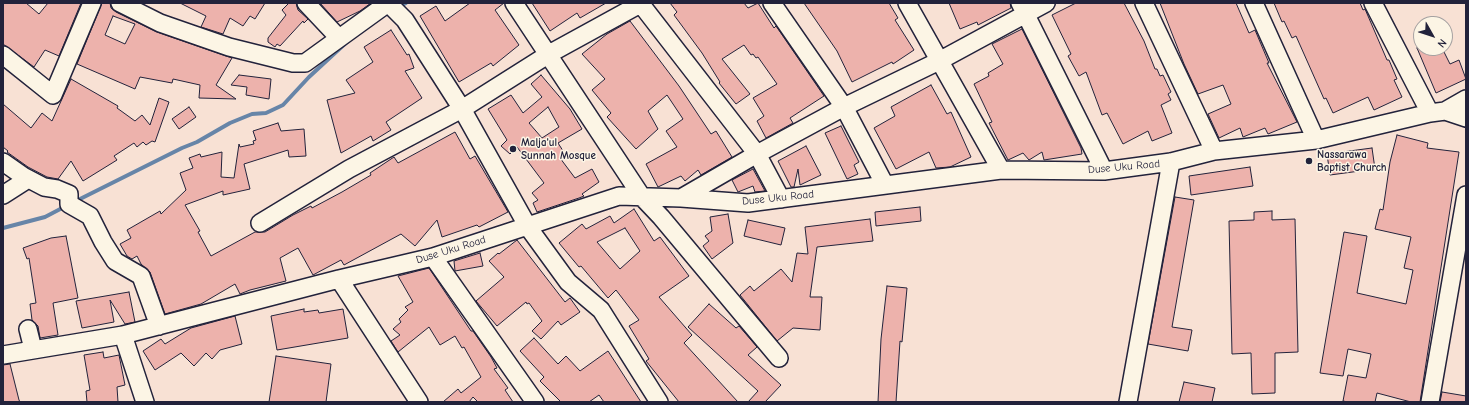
<!DOCTYPE html>
<html>
<head>
<meta charset="utf-8">
<style>
	body { margin:0 }
	#map { position:relative; width:1469px; height:405px; overflow:hidden; background:#f8e1d4; font-family:"Comic Neue",sans-serif }
	canvas { display:block }
	.frame { position:absolute; inset:0; border:4px solid #22223b; pointer-events:none }
	.north { position:absolute; left:1413px; top:16px; width:40px; height:40px; box-sizing:border-box; background:#fcf5e5; border:1px solid #a5a1a1; border-radius:50%; rotate:129deg; font-size:11px; font-weight:700; line-height:16px; text-align:center; color:#22223b }
	.north::after { content:''; display:block; margin:auto; width:14px; height:18px; background:#22223b; clip-path:polygon(50% 0,100% 100%,50% 72%,0 100%) }
</style>
</head>
<body>
<div id="map">
<canvas width="1469" height="405"></canvas>
<div class="frame"></div>
<div class="north">N</div>
</div>
<script>
const g = document.querySelector('canvas').getContext('2d');
g.lineJoin = 'round';
function toPath(rows) {
  const path = new Path2D();
  for (const r of rows) {
    path.moveTo(r[0], r[1]);
    for (let i = 2; i < r.length; i += 2) path.lineTo(r[i], r[i + 1]);
  }
  return path;
}
function stroke(path, color, width, dash) {
  g.strokeStyle = color;
  g.lineWidth = width;
  g.lineCap = dash ? 'butt' : 'round';
  g.setLineDash(dash || []);
  g.stroke(path);
}
function fill(path, color) {
  g.fillStyle = color;
  g.fill(path, 'evenodd');
}
function write(font, color, halo, rows, align = 'center') {
  g.font = font + ' "Comic Neue",sans-serif';
  g.lineWidth = 3;
  g.setLineDash([]);
  g.textBaseline = 'middle';
  g.strokeStyle = halo;
  g.fillStyle = color;
  for (const [text, x, y, turn = 0] of rows) {
    g.save();
    g.translate(x, y);
    g.rotate((+turn || 0) * Math.PI / 180);
    g.textAlign = isNaN(turn) ? turn : align;
    if (halo) g.strokeText(text, 0, 0);
    g.fillText(text, 0, 0);
    g.restore();
  }
}
stroke(toPath([
	[398,7,406,3],
	[74,202,182,148,197,142,230,123,252,114,266,113,283,105,309,77,348,41],
	[3,228,45,217,66,206]
]), '#6785a8', 4);
const building = toPath([
	[3,3,26,3,39,14,48,3,81,3,59,56,45,50,34,67,3,44,3,3],
	[102,3,110,3,111,8,116,12,157,32,232,58,216,85,236,99,199,98,200,85,173,79,172,83,140,77,135,89,77,64,102,3],
	[113,16,135,24,125,44,105,35,113,16],
	[180,3,265,3,255,19,250,16,243,26,230,18,223,34,201,27,206,16,180,3],
	[289,3,296,3,298,10,308,19,304,23,303,21,280,46,277,44,275,47,268,42,268,38,286,15,282,10,289,3],
	[320,3,371,3,360,11,337,22,320,3],
	[470,3,504,3,495,10,519,45,493,66,491,63,459,82,420,16,436,6,445,21,470,3],
	[532,3,606,3,580,18,577,13,550,31,532,3],
	[670,3,744,3,748,8,758,3,774,28,776,26,824,96,790,118,793,123,766,138,757,121,764,116,753,98,777,84,758,57,756,58,753,54,751,55,744,45,722,59,750,94,736,104,719,83,720,82,702,53,674,15,677,12,670,3],
	[804,3,889,3,898,18,895,20,914,50,893,64,892,62,852,82,837,51,804,3],
	[949,3,1010,3,1011,8,978,25,977,22,960,29,949,3],
	[1076,3,1124,3,1144,41,1155,69,1157,69,1160,76,1163,75,1171,92,1168,94,1171,100,1161,105,1172,133,1152,141,1148,131,1123,144,1107,113,1102,115,1086,72,1079,76,1068,56,1071,54,1052,15,1076,3],
	[1160,3,1236,3,1249,33,1255,30,1269,63,1267,63,1297,122,1268,134,1265,128,1243,137,1240,128,1219,138,1208,114,1231,104,1223,85,1198,94,1184,64,1160,3],
	[1274,3,1360,3,1363,10,1365,9,1387,60,1389,60,1397,79,1394,80,1402,97,1374,110,1368,97,1333,113,1326,98,1324,99,1296,36,1292,38,1284,21,1282,22,1274,3],
	[630,21,679,86,711,134,716,131,732,157,701,175,698,170,685,181,681,176,658,187,646,164,677,147,666,131,683,119,667,95,648,111,658,129,636,149,607,117,611,113,592,90,605,79,582,54,607,34,630,21],
	[1022,29,1081,148,1082,154,1044,160,1042,152,1029,160,1023,153,1008,160,989,123,992,122,974,84,989,76,988,73,1003,64,992,44,1022,29],
	[391,30,407,55,409,54,414,68,405,71,422,98,386,122,391,130,373,141,371,136,341,153,327,100,355,93,346,80,373,62,364,47,391,30],
	[1417,48,1442,48,1450,64,1459,60,1466,79,1436,93,1417,48],
	[239,75,271,79,269,99,246,95,247,87,231,85,239,75],
	[541,75,570,109,582,129,558,143,565,154,560,158,575,178,592,169,599,182,582,194,584,196,579,198,537,212,533,203,538,200,532,193,544,183,517,147,510,154,501,146,507,140,488,109,511,95,523,113,542,97,531,84,541,75],
	[548,107,559,127,542,138,529,123,548,107],
	[71,79,118,106,117,108,135,121,142,115,150,125,159,98,169,102,155,142,152,141,146,145,143,142,137,147,134,143,114,156,117,160,83,181,71,161,58,179,47,177,28,167,7,152,8,151,3,147,3,104,31,128,42,113,52,121,71,79],
	[931,85,947,114,951,112,971,157,950,167,936,168,929,152,896,169,874,128,895,116,891,107,931,85],
	[189,107,196,117,179,129,172,119,189,107],
	[278,123,281,131,304,129,306,156,289,157,288,150,244,164,250,189,223,195,223,191,185,205,200,231,198,232,211,256,255,232,265,232,293,215,311,206,312,208,342,192,371,175,370,173,394,157,398,163,455,132,470,159,475,156,508,212,479,227,477,225,442,237,437,220,415,246,401,234,344,265,341,260,313,275,298,248,280,258,286,281,250,290,240,294,235,284,201,304,165,314,150,272,141,264,137,256,132,259,127,256,120,244,131,238,127,230,160,211,161,214,186,190,180,173,193,168,189,158,200,154,201,157,222,152,221,177,234,178,239,144,240,147,254,144,253,141,256,140,253,131,278,123],
	[841,126,859,162,854,165,858,174,847,179,825,133,841,126],
	[1397,135,1428,143,1427,148,1459,152,1420,402,1411,402,1377,393,1375,402,1348,402,1343,401,1348,375,1366,378,1371,354,1348,349,1343,376,1320,373,1344,232,1367,236,1357,293,1406,304,1413,270,1404,268,1411,237,1375,229,1380,209,1383,210,1390,162,1397,135],
	[806,146,821,175,800,185,798,169,794,187,791,187,778,161,806,146],
	[1372,148,1375,169,1330,175,1327,154,1372,148],
	[1250,167,1253,186,1191,195,1189,176,1250,167],
	[753,169,765,191,755,192,753,186,738,192,732,180,753,169],
	[1175,197,1194,200,1172,327,1192,330,1188,351,1148,344,1175,197],
	[920,207,921,221,876,226,875,212,920,207],
	[634,209,654,241,660,237,689,276,659,297,692,335,684,343,738,402,679,402,646,361,649,359,629,326,639,320,616,290,608,298,581,266,579,267,559,243,582,224,586,229,610,216,614,223,634,209],
	[625,228,640,251,620,269,597,242,625,228],
	[1272,211,1272,220,1295,219,1298,352,1275,353,1275,393,1252,394,1251,353,1232,354,1229,221,1254,220,1254,212,1272,211],
	[728,214,733,243,712,259,703,246,709,241,705,236,712,231,710,217,728,214],
	[870,219,873,241,817,247,810,297,822,297,820,330,793,328,777,341,740,295,750,286,754,291,781,269,792,282,797,253,808,254,805,227,870,219],
	[748,220,785,228,781,245,744,236,748,220],
	[66,236,78,298,53,303,58,335,40,338,38,326,32,320,30,304,36,303,29,258,27,259,23,248,51,238,66,236],
	[517,240,565,302,570,298,580,312,561,325,558,321,541,339,532,331,542,321,529,303,527,304,526,302,497,326,476,301,504,277,489,261,498,253,499,254,517,240],
	[480,253,483,266,455,271,454,261,480,253],
	[429,268,471,331,473,331,491,357,497,368,494,369,508,388,505,390,513,402,478,402,473,397,469,402,443,402,458,389,461,393,481,377,464,347,462,348,455,336,440,345,429,327,398,352,391,341,400,335,393,329,401,322,399,319,408,310,405,307,413,302,398,276,429,268],
	[887,286,907,288,902,342,900,341,896,402,878,402,881,339,887,286],
	[129,292,135,322,125,324,110,300,114,322,82,328,76,301,129,292],
	[709,304,736,328,739,326,757,347,748,355,781,385,765,402,748,402,758,391,688,327,709,304],
	[304,309,304,312,318,310,319,313,343,309,348,338,277,350,271,316,304,309],
	[235,316,242,344,220,350,212,359,206,353,194,366,181,353,155,370,143,351,161,339,165,344,191,328,235,316],
	[534,338,558,364,566,356,580,371,608,351,641,402,604,402,599,395,589,402,561,402,540,381,544,377,520,351,534,338],
	[103,352,104,358,119,355,125,385,117,387,118,402,87,402,86,391,90,390,84,355,103,352],
	[276,356,331,364,326,402,269,402,276,356],
	[10,364,19,400,20,402,3,402,3,365,10,364],
	[1184,382,1215,388,1212,402,1179,402,1184,382],
	[1442,392,1466,396,1466,402,1440,402,1442,392]
]);
fill(building, '#edb2ac');
stroke(building, '#22223b', 1);
const minor = toPath([
	[120,3,160,23,229,47,293,63,305,63,388,3],
	[306,3,338,37],
	[388,3,405,20,462,109,528,227,568,282,601,310,659,402],
	[514,3,642,197,661,217,779,358],
	[640,3,757,154,781,199],
	[772,3,844,107,885,185],
	[907,3,1001,170],
	[1020,3,1104,171],
	[1144,3,1214,151],
	[1254,3,1316,140],
	[1373,3,1430,113],
	[3,55,53,95,92,3],
	[1445,111,1466,99],
	[3,162,23,176,44,187,57,189,69,194,69,204,90,216,103,242,115,261,141,276,159,326],
	[3,195,28,179],
	[681,198,757,154,844,107,939,61,1046,3],
	[260,223,349,169,462,109,549,54,642,3],
	[433,257,535,402],
	[339,279,419,402],
	[28,329,33,349],
	[3,355,123,335],
	[145,402,123,335,339,279,433,257,619,196,681,198,748,203,1001,170,1104,171,1171,162,1214,151,1316,140,1430,113,1445,111,1466,118],
	[1128,402,1171,162],
	[1430,402,1466,195]
]);
stroke(minor, '#22223b', 20);
stroke(minor, '#fcf5e5', 17);
for (const [x, y, r, color] of [
	[513,149,4,"#22223b"],
	[1309,161,4,"#22223b"]
]) {
  const dot = new Path2D();
  dot.arc(x, y, r, 0, 2 * Math.PI);
  g.fillStyle = color;
  g.fill(dot);
  stroke(dot, '#fcf5e5', 1.5);
}
write('bold 11px', '#22223b', '#fcf5e5', [
	["Malja'ul",521,143],
	["Sunnah Mosque",521,156],
	["Nassarawa",1317,155],
	["Baptist Church",1317,168]
], 'left');
write('11px', '#22223b', '#fcf5e5', [
	["Duse Uku Road",1124,167,-5],
	["Duse Uku Road",778,198,-6],
	["Duse Uku Road",451,250,-17]
]);
</script>
</body>
</html>
